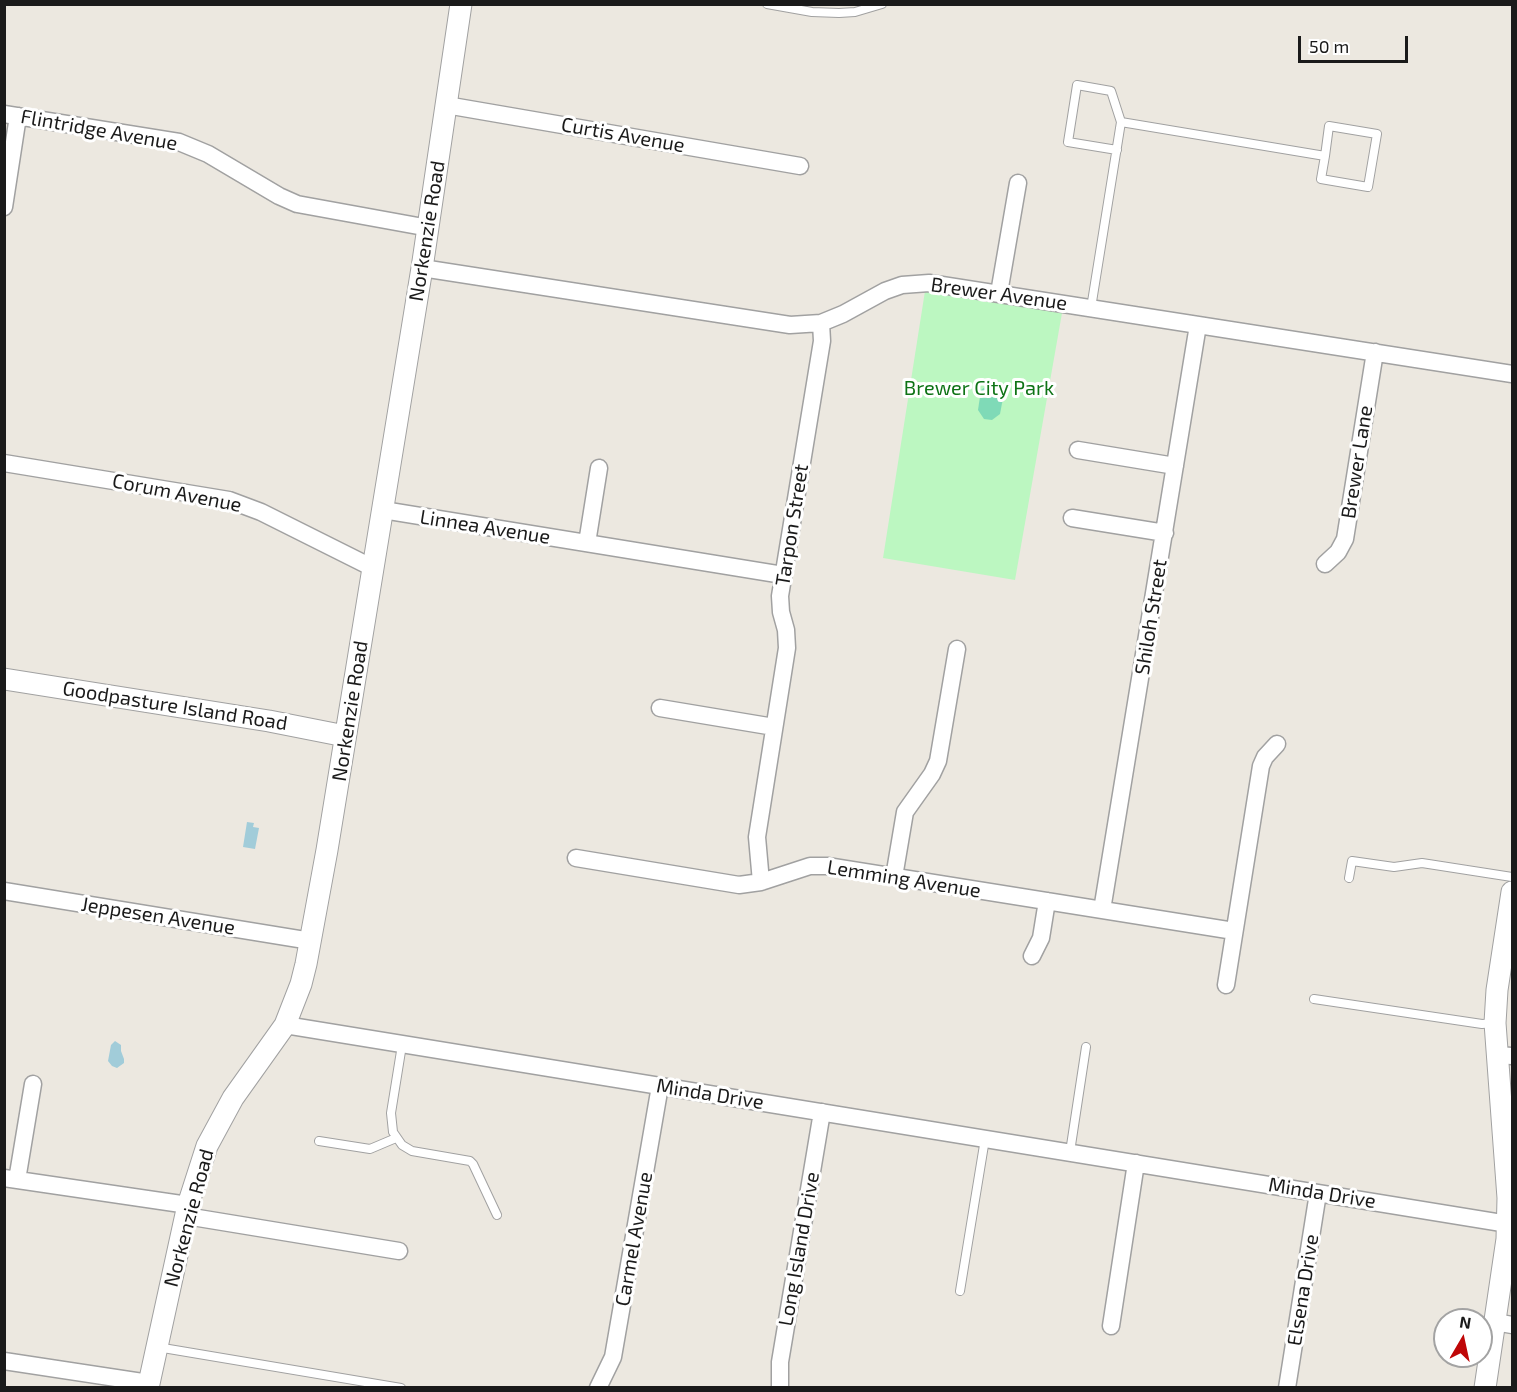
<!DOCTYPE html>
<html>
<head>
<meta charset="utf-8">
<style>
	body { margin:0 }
	#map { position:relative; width:1517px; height:1392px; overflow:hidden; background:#ece8e0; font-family:"Exo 2",sans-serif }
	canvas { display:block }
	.frame { position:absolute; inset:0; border:6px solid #1a1a1a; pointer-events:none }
	.north { position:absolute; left:1433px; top:1308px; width:60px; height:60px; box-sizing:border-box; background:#fff; border:2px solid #a3a3a3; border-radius:50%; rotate:9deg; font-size:16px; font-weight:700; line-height:24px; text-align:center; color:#1a1a1a }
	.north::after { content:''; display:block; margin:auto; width:21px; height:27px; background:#bf0607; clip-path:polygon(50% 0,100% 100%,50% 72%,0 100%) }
	.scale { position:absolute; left:1298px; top:36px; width:110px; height:27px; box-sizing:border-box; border:3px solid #1a1a1a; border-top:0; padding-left:8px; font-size:18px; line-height:21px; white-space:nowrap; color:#1a1a1a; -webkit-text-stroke:4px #fff; paint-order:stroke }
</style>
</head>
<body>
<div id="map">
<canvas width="1517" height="1392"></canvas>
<div class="frame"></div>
<div class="north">N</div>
<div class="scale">50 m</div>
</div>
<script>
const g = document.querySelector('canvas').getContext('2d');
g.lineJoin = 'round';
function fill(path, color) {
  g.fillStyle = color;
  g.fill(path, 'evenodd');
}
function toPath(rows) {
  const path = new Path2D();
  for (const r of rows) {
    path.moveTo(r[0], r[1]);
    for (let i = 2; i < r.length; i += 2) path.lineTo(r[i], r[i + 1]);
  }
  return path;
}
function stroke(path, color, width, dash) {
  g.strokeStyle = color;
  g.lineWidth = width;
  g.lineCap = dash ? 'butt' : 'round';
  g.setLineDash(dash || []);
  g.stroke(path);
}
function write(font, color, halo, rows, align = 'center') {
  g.font = font + ' "Exo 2",sans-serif';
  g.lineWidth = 6;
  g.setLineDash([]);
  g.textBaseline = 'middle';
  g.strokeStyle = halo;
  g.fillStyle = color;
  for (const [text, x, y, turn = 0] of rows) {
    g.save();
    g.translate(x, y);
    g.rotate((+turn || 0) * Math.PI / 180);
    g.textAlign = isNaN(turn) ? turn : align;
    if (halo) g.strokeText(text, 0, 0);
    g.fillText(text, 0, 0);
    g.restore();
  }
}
fill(toPath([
	[925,291,1062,313,1015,580,883,558]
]), '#bcf7c1');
fill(toPath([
	[985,387,1001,389,1004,393,1000,414,992,420,984,419,978,410,981,390]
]), '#7fdab7');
fill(toPath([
	[247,822,254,823,253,827,259,828,255,849,243,847],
	[115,1041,121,1045,121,1051,124,1059,124,1063,117,1068,112,1066,108,1061,111,1045]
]), '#a1ccd9');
const service = toPath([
	[767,4,812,12,839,13,855,12,882,4],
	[1121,122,1325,156,1321,179,1368,187,1377,134,1329,126,1325,156],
	[1091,308,1121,122,1111,91,1077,85,1068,142,1117,150],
	[1349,878,1352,861,1394,867,1422,863,1512,877],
	[1314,999,1482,1024,1495,1023],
	[402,1045,391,1113,393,1132,402,1145,412,1151,470,1161,473,1164,497,1215],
	[319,1141,370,1149,396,1138],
	[1070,1152,1086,1047],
	[960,1291,985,1139],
	[157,1347,401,1388]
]);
const minor = toPath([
	[446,105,800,166],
	[4,114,179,142,208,154,279,196,297,204,429,228],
	[4,207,18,116],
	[422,268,790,325,821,323,843,314,885,291,902,285,929,283,1512,374],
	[999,293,1018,183],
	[1078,450,1175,466],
	[4,463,229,500,261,512,373,568],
	[383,510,783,575],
	[1072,518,1165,533],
	[587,543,599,468],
	[1325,564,1338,552,1345,539,1375,352],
	[660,708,774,727],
	[576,858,739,885,761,882,810,866,827,866,1234,931],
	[894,877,905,812,932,774,938,761,957,649],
	[761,882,757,837,787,648,786,630,781,612,780,596,822,341,821,323],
	[4,891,311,941],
	[1102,910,1198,325],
	[1032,956,1041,938,1047,901],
	[1226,985,1261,766,1265,757,1277,744],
	[285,1025,1508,1224],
	[1496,1055,1512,1056],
	[4,1178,188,1205],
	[17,1180,33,1084],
	[186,1216,399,1251],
	[1495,1322,1512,1325],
	[1111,1326,1136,1163],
	[4,1361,149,1383],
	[598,1388,613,1357,660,1086],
	[780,1388,780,1362,822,1112],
	[1287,1388,1318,1193]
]);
const tertiary = toPath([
	[4,679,269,721,345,736],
	[148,1388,188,1205,207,1146,233,1098,285,1025,301,984,306,964,327,850,422,268,461,4],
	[1485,1388,1507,1239,1508,1198,1495,1023,1497,990,1512,892]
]);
stroke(service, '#a1a1a1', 10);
stroke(minor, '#a1a1a1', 19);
stroke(tertiary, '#a1a1a1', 23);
stroke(service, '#fff', 8);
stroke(minor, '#fff', 16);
stroke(tertiary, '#fff', 21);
write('20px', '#1a1a1a', '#fff', [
	["Flintridge Avenue",99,130,10],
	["Curtis Avenue",623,135,10],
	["Norkenzie Road",427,231,-81],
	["Brewer Avenue",999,294,8],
	["Brewer Lane",1357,462,-81],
	["Corum Avenue",177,493,11],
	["Tarpon Street",792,525,-81],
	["Linnea Avenue",485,527,9],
	["Shiloh Street",1151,617,-81],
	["Goodpasture Island Road",175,706,9],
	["Norkenzie Road",350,711,-81],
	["Lemming Avenue",904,879,9],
	["Jeppesen Avenue",158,916,9],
	["Minda Drive",710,1094,9],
	["Minda Drive",1322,1193,9],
	["Norkenzie Road",189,1218,-75],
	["Carmel Avenue",634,1239,-80],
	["Long Island Drive",799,1249,-80],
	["Elsena Drive",1303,1290,-81]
]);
write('20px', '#0e7316', '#fff', [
	["Brewer City Park",979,388]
]);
</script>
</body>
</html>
